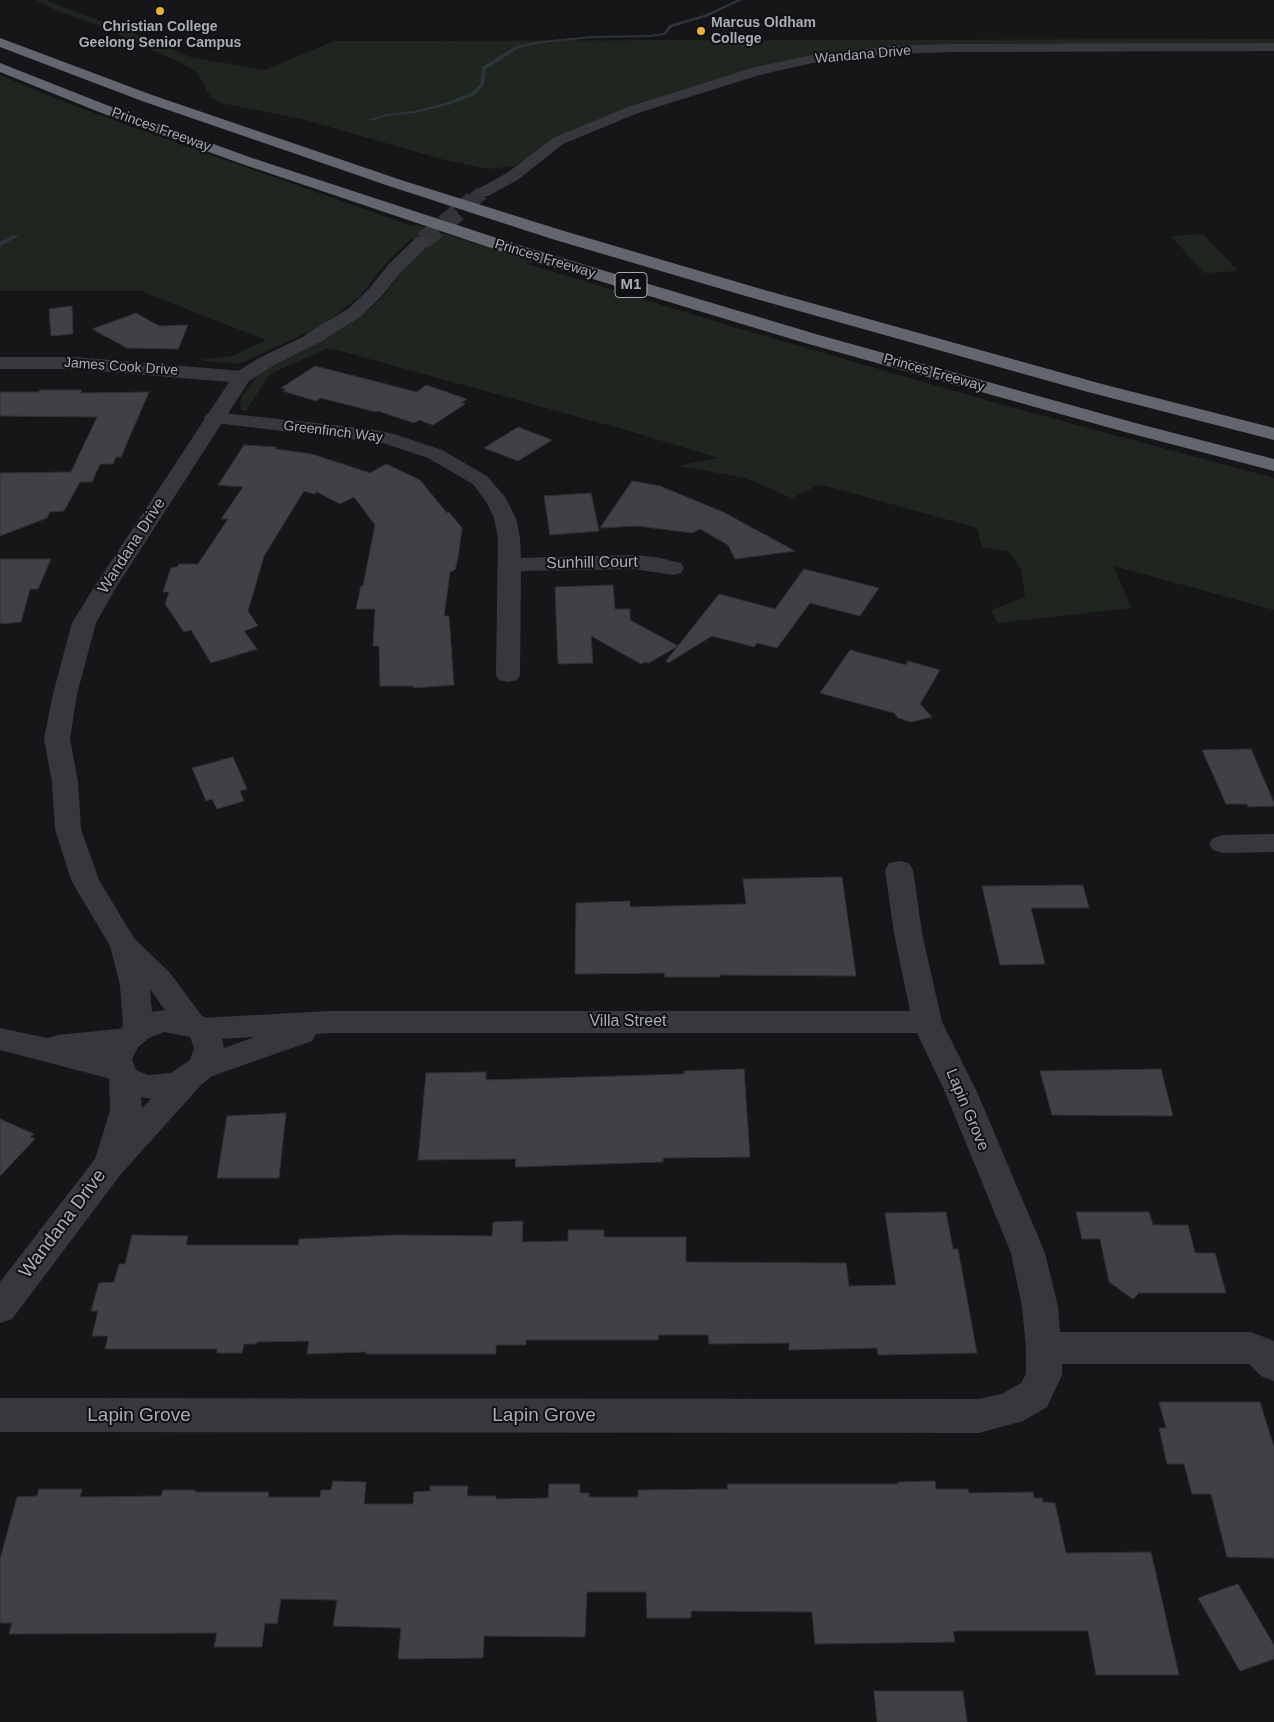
<!DOCTYPE html>
<html>
<head>
<meta charset="utf-8">
<style>
	body { margin:0 }
	canvas { display:block; background:#161618 }
</style>
</head>
<body>
<canvas width="1274" height="1722"></canvas>
<script>
const g = document.querySelector('canvas').getContext('2d');
g.lineJoin = 'round';
function fill(path, color) {
  g.fillStyle = color;
  g.fill(path, 'evenodd');
}
function toPath(rows) {
  const path = new Path2D();
  for (const r of rows) {
    path.moveTo(r[0], r[1]);
    for (let i = 2; i < r.length; i += 2) path.lineTo(r[i], r[i + 1]);
  }
  return path;
}
function stroke(path, color, width, dash) {
  g.strokeStyle = color;
  g.lineWidth = width;
  g.lineCap = dash ? 'butt' : 'round';
  g.setLineDash(dash || []);
  g.stroke(path);
}
function write(font, color, halo, rows, align = 'center') {
  g.font = font + ' Helvetica,sans-serif';
  g.lineWidth = 4;
  g.setLineDash([]);
  g.textBaseline = 'middle';
  g.strokeStyle = halo;
  g.fillStyle = color;
  for (const [text, x, y, turn = 0] of rows) {
    g.save();
    g.translate(x, y);
    g.rotate((+turn || 0) * Math.PI / 180);
    g.textAlign = isNaN(turn) ? turn : align;
    if (halo) g.strokeText(text, 0, 0);
    g.fillText(text, 0, 0);
    g.restore();
  }
}
fill(toPath([
	[36,0,45,0,156,42,190,57,265,70,334,41,1274,39,1274,44,1047,44,864,51,684,91,536,153,514,166,488,169,441,159,302,119,221,103,211,98,198,74,187,66,107,29,56,10],
	[0,75,67,103,157,136,412,226,417,225,534,262,528,264,730,326,1010,407,1274,478,1274,610,1114,566,1131,608,998,623,991,610,1025,597,1021,569,1008,551,982,547,977,528,820,484,792,498,746,478,679,466,718,458,633,432,337,350,328,348,270,374,245,412,240,408,241,398,260,373,299,353,363,315,382,298,405,267,431,243,411,239,387,262,359,297,323,325,248,360,235,364,199,360,233,356,266,340,141,291,0,291],
	[1204,234,1204,235,1238,271,1204,273,1171,236]
]), '#1e261f');
fill(toPath([
	[737,0,742,0,706,17,672,27,665,35,650,37,593,38,541,43,519,48,486,69,484,84,475,95,449,105,414,113,387,116,370,121,368,120,386,114,414,111,445,103,471,93,480,84,482,67,516,46,541,41,593,36,650,35,664,33,669,25,704,15,737,0],
	[14,235,19,236,0,246,0,242,14,235]
]), '#2c353c');
const building = toPath([
	[72,306,73,334,51,336,49,309,72,306],
	[136,313,159,326,188,325,178,349,127,348,92,329,136,313],
	[315,366,417,392,426,385,467,399,461,403,465,404,433,425,419,420,414,423,378,411,376,412,321,398,316,401,283,391,286,389,281,388,315,366],
	[40,390,82,390,80,393,149,392,121,457,116,457,113,464,100,464,92,482,80,482,64,511,50,512,47,518,0,536,0,473,71,472,97,417,0,416,0,392,39,392,40,390],
	[518,427,552,440,518,461,484,448,518,427],
	[244,445,277,447,275,449,312,454,370,473,386,464,420,480,447,513,449,512,462,528,458,558,455,570,450,572,444,616,449,616,454,685,413,688,413,686,380,686,379,646,373,646,375,609,356,609,361,586,363,586,375,525,354,497,340,504,317,492,314,494,304,491,264,556,248,611,258,626,244,631,257,649,211,663,191,630,184,632,165,604,169,592,163,592,171,568,177,567,179,564,198,564,228,519,221,519,243,487,218,485,244,445],
	[632,481,660,486,723,512,795,551,735,559,728,545,700,529,692,533,638,526,600,528,632,481],
	[591,493,599,531,550,535,544,496,591,493],
	[0,559,51,559,38,589,30,589,21,622,0,624,0,559],
	[804,569,879,588,860,616,810,603,777,648,757,643,754,647,712,636,668,663,666,661,678,646,649,663,645,662,641,664,591,636,593,663,558,664,555,587,613,585,615,609,630,609,630,620,678,646,719,594,775,609,804,569],
	[850,650,906,665,908,661,940,670,920,704,932,717,911,722,898,718,894,713,820,693,850,650],
	[1251,749,1274,803,1274,806,1248,807,1247,804,1226,804,1202,750,1251,749],
	[233,757,247,789,240,791,244,801,217,809,212,799,206,801,192,768,233,757],
	[842,877,856,976,720,975,720,977,665,977,664,973,575,974,576,903,630,901,630,907,746,904,743,879,842,877],
	[1083,885,1089,908,1031,908,1045,964,1000,965,982,886,1083,885],
	[744,1069,750,1157,663,1158,663,1162,515,1167,516,1159,418,1160,426,1073,486,1072,486,1080,684,1074,684,1071,744,1069],
	[1161,1069,1173,1116,1052,1115,1040,1071,1161,1069],
	[286,1113,279,1178,217,1178,227,1116,286,1113],
	[0,1119,34,1134,30,1137,35,1139,0,1176,0,1119],
	[946,1212,953,1249,958,1249,977,1353,878,1355,877,1348,789,1350,789,1343,709,1344,708,1335,659,1335,658,1340,526,1340,526,1345,496,1345,496,1354,366,1354,366,1352,307,1354,309,1341,257,1342,256,1344,244,1344,242,1353,217,1353,217,1349,105,1349,108,1336,92,1336,98,1311,91,1311,99,1283,114,1282,119,1264,125,1264,132,1235,188,1236,186,1245,298,1245,299,1239,397,1235,492,1236,493,1222,523,1221,522,1242,568,1241,568,1230,604,1230,604,1237,686,1237,686,1262,846,1263,849,1286,896,1285,885,1213,946,1212],
	[1076,1212,1149,1212,1153,1225,1188,1225,1195,1253,1215,1253,1226,1293,1139,1293,1133,1299,1109,1282,1100,1239,1082,1239,1076,1212],
	[1159,1402,1260,1402,1274,1447,1274,1558,1227,1557,1211,1494,1192,1494,1184,1464,1167,1464,1159,1428,1166,1428,1159,1402],
	[333,1481,366,1482,364,1504,413,1504,414,1492,430,1491,430,1486,468,1486,467,1496,496,1496,496,1499,548,1498,549,1484,580,1484,580,1493,589,1493,589,1497,638,1497,638,1490,728,1489,727,1484,898,1484,898,1482,935,1481,936,1489,968,1489,969,1493,1033,1492,1034,1498,1042,1498,1043,1502,1055,1503,1066,1553,1151,1552,1179,1675,1096,1675,1088,1631,953,1631,955,1642,815,1644,812,1612,691,1611,691,1618,647,1618,646,1592,587,1592,585,1637,484,1636,483,1658,398,1659,401,1628,333,1626,337,1600,281,1599,277,1624,265,1623,262,1647,214,1647,217,1633,9,1634,12,1623,0,1623,0,1559,17,1497,37,1496,39,1489,82,1489,80,1497,161,1496,163,1490,195,1490,195,1492,269,1492,268,1497,320,1497,321,1490,331,1490,333,1481],
	[1238,1584,1274,1645,1274,1659,1240,1671,1198,1598,1238,1584],
	[874,1691,963,1691,967,1722,877,1722,874,1691]
]);
fill(building, '#404145');
stroke(building, '#303034', 1);
stroke(toPath([
	[472,201,482,193]
]), '#333438', 14, [14, 7]);
stroke(toPath([
	[423,241,473,200]
]), '#333438', 18, [18, 9]);
fill(toPath([
	[1274,43,1274,51,954,52,891,54,813,63,763,74,638,113,563,144,519,179,488,196,476,196,474,193,476,190,507,173,553,138,628,107,755,67,813,55,891,46,954,44,1274,43],
	[423,236,429,237,431,241,429,245,400,273,381,297,360,317,320,342,313,344,306,342,304,338,306,334,348,309,369,289,388,265,417,237,423,236],
	[0,357,74,357,242,371,249,373,252,377,249,381,242,383,74,369,0,369,0,357],
	[214,412,370,429,394,434,442,450,487,476,505,497,516,518,520,538,521,558,634,555,655,557,681,563,684,568,681,573,673,575,634,569,521,571,520,675,517,680,508,682,499,680,496,675,498,538,494,518,487,503,473,484,428,458,383,443,207,422,204,418,207,414,214,412],
	[1274,834,1274,852,1223,853,1213,850,1209,844,1213,838,1223,835,1274,834],
	[899,861,909,863,913,870,922,933,942,1022,977,1092,1045,1253,1058,1307,1060,1332,1251,1332,1274,1341,1274,1381,1261,1376,1249,1364,1062,1364,1062,1375,1047,1407,1023,1421,979,1433,0,1432,0,1398,979,1399,1002,1394,1021,1383,1026,1374,1026,1348,1022,1307,1011,1253,945,1092,917,1033,330,1033,316,1034,312,1041,201,1080,190,1076,185,1068,190,1060,255,1037,201,1040,190,1037,186,1029,190,1021,201,1018,330,1011,910,1011,894,933,885,870,889,863,899,861],
	[0,1028,47,1038,58,1035,127,1028,138,1031,142,1039,138,1047,127,1050,103,1053,130,1061,135,1069,130,1077,119,1081,0,1050,0,1028]
]), '#37383d');
fill(toPath([
	[313,332,320,334,322,338,320,342,273,366,249,381,115,589,96,623,77,694,70,739,78,782,81,829,99,880,134,938,170,973,202,1016,212,1021,222,1038,224,1048,222,1058,212,1076,201,1085,121,1174,12,1319,0,1323,0,1282,95,1159,110,1111,109,1079,103,1069,102,1059,109,1041,123,1026,120,985,110,946,71,880,55,829,52,782,44,739,53,694,72,623,93,589,235,373,259,358,313,332],
	[150,989,165,1010,152,1012,150,989],
	[164,1032,190,1037,194,1048,190,1060,171,1073,148,1075,136,1070,132,1059,138,1047,149,1038,164,1032],
	[141,1097,151,1099,142,1108,141,1097]
]), '#37383d');
fill(toPath([
	[0,38,152,95,401,180,564,231,761,289,1102,384,1274,428,1274,440,1088,392,749,297,552,239,389,186,142,101,0,47,0,38],
	[0,63,109,106,252,158,512,243,819,335,1139,424,1274,459,1274,471,1125,432,805,343,500,251,242,164,99,112,0,72,0,63]
]), '#63666e');
for (const [x, y, r, color] of [
	[160,11,5,"#f2b134"],
	[701,31,5,"#f2b134"]
]) {
  const dot = new Path2D();
  dot.arc(x, y, r, 0, 2 * Math.PI);
  g.fillStyle = color;
  g.fill(dot);
  stroke(dot, '#111113', 2);
}
write('bold 14px', '#a8adb8', '#111113', [
	["Marcus Oldham",711,23],
	["College",711,39],
	["Christian College",160,27,"center"],
	["Geelong Senior Campus",160,43,"center"]
], 'left');
write('14px', '#a8adb8', '#111113', [
	["Wandana Drive",863,55,-5],
	["Princes Freeway",161,130,20],
	["Princes Freeway",545,259,17],
	["James Cook Drive",121,367,4],
	["Princes Freeway",934,373,16],
	["Greenfinch Way",333,432,7]
]);
for (const [x, y, w] of [
	[631,285,32]
]) {
  const box = new Path2D();
  box.roundRect(x - w / 2, y - 12.5, w, 25, 4);
  g.fillStyle = '#111113';
  g.fill(box);
  stroke(box, '#a8adb8', 1);
}
write('bold 15px', '#a8adb8', null, [
	["M1",631,285]
]);
write('16px', '#a8adb8', '#111113', [
	["Wandana Drive",132,546,-57],
	["Sunhill Court",592,563,-1],
	["Villa Street",628,1022],
	["Lapin Grove",967,1110,67]
]);
write('19px', '#a8adb8', '#111113', [
	["Wandana Drive",63,1224,-53],
	["Lapin Grove",139,1416],
	["Lapin Grove",544,1416]
]);
</script>
</body>
</html>
